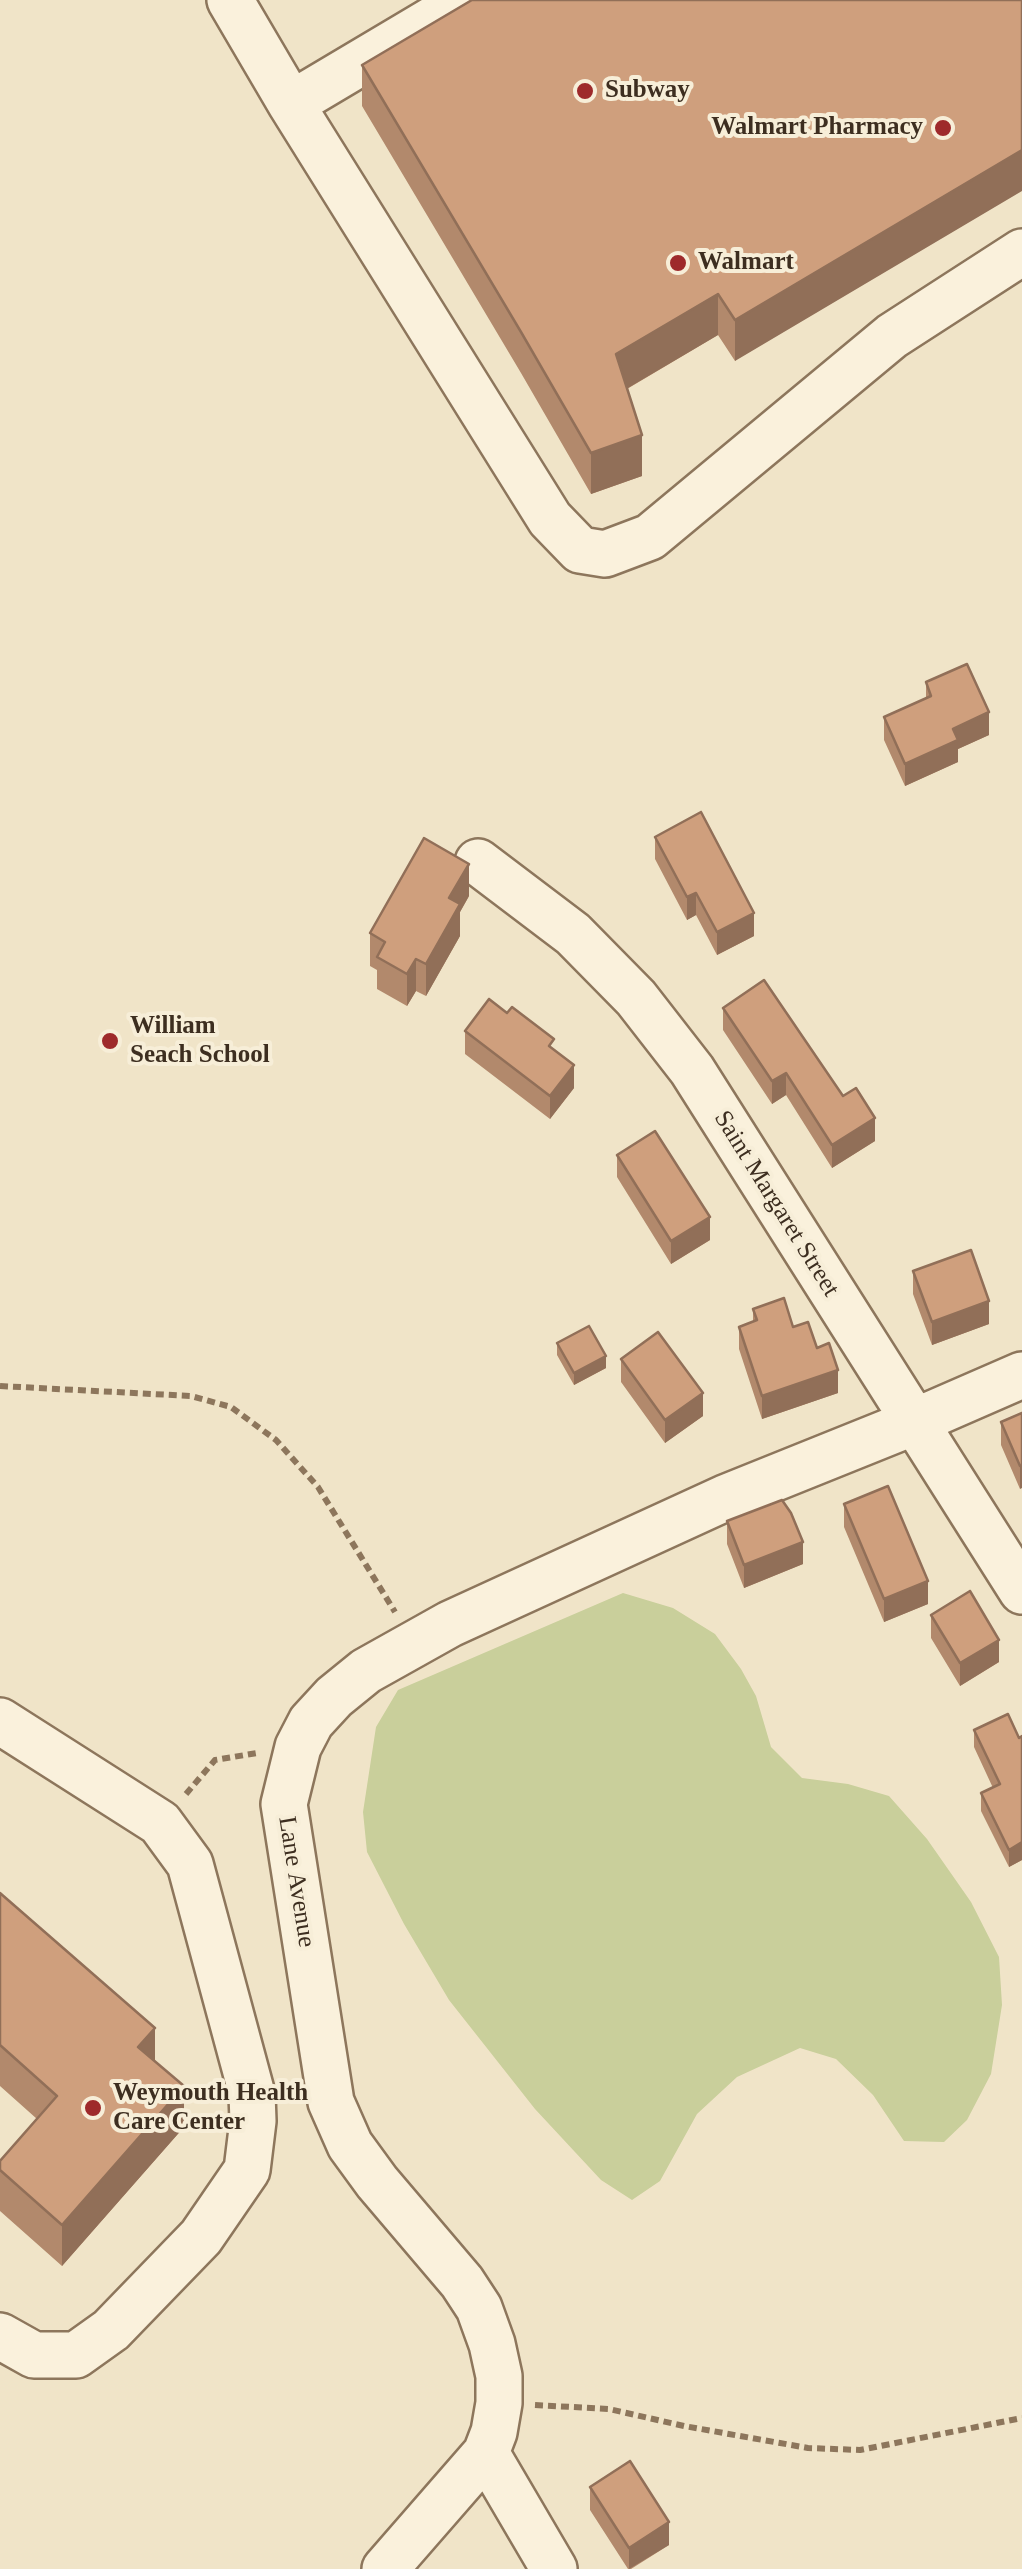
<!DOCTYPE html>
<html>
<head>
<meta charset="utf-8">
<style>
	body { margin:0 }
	canvas { display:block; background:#f0e4c8 }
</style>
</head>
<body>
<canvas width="1022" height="2569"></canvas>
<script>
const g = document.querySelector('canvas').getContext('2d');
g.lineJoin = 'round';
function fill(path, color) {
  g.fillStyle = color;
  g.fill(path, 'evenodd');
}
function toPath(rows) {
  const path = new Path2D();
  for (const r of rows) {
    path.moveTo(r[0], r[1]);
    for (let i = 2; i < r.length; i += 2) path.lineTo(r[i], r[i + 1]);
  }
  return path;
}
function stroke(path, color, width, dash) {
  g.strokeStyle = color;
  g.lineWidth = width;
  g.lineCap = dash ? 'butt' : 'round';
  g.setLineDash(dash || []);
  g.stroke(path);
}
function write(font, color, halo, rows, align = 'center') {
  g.font = font + ' "Times New Roman",serif';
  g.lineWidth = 8;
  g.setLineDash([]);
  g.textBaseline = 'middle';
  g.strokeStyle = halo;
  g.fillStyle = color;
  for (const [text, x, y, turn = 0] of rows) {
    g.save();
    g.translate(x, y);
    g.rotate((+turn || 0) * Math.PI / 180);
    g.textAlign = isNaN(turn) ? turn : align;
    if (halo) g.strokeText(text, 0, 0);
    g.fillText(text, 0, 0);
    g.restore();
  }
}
fill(toPath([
	[623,1593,673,1608,715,1634,741,1669,756,1696,771,1747,802,1778,848,1784,889,1796,927,1839,971,1902,999,1957,1002,2005,991,2074,967,2120,944,2142,904,2141,873,2095,836,2059,800,2048,737,2077,697,2114,660,2181,632,2200,601,2180,535,2109,449,2000,404,1924,367,1852,363,1812,376,1727,398,1690]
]), '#c9cf9b');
const minor = toPath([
	[230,0,291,104,550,519,580,550,605,554,650,537,892,336,1022,252],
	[291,104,466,0],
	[478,862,573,934,636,998,692,1070,1022,1591],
	[0,1721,160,1823,190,1864,252,2094,253,2121,247,2170,201,2237,111,2330,76,2355,34,2355,0,2336],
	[486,2453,554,2569],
	[385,2569,486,2453,494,2432,499,2403,499,2376,492,2344,479,2308,462,2282,377,2182,350,2145,331,2102,284,1804,298,1747,311,1722,334,1697,366,1671,450,1624,725,1498,914,1422,1022,1375]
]);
stroke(minor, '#8d765c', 50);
stroke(toPath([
	[0,1386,191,1396,231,1407,276,1440,318,1487,395,1612],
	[186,1794,215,1760,257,1753],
	[535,2405,609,2409,684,2426,808,2448,860,2450,1022,2418]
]), '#8d765c', 6, [8, 5]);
stroke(minor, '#faf1dc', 45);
fill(toPath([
	[1022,0,735,361,718,335,627,389,642,476,591,494,521,373,362,106,362,65],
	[926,682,989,735,958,749,958,762,905,786,884,740,884,717,926,698],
	[655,837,754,936,717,955,696,915,687,920,655,859],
	[469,896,460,912,460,936,426,996,416,991,407,1006,377,989,377,970,370,966,370,933],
	[723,1008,843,1096,875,1141,832,1168,786,1095,772,1104,723,1030],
	[465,1031,554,1050,574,1088,550,1119,465,1054],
	[617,1155,710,1240,671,1264,617,1177],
	[913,1271,989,1324,932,1345,913,1294],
	[753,1309,793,1327,817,1348,838,1393,762,1419,739,1349,739,1327,753,1322],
	[557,1343,606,1368,574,1385,557,1355],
	[621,1359,703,1416,665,1443,621,1382],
	[1022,1413,1020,1489,1001,1445,1001,1422],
	[844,1504,928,1604,884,1622,844,1527],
	[727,1521,803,1564,744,1588,727,1544],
	[931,1615,999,1662,960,1686,931,1638],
	[974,1730,1019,1738,1022,1736,1022,1860,1009,1867,981,1811,981,1793,993,1788,974,1747],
	[0,1892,155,2061,184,2127,62,2266,0,2211,0,2161,37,2119,0,2086],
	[590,2487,669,2545,631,2569,628,2569,590,2510]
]), '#b2896c');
fill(toPath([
	[1022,150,1022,191,735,361,735,320],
	[718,294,718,335,616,395,616,354],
	[642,435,642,476,591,494,591,453],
	[989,712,989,735,958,749,958,762,905,786,905,764,953,729],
	[469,864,469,896,460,912,460,936,426,996,426,964,449,898],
	[696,893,696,915,687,920,687,897],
	[754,913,754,936,717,955,717,932],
	[416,959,416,991,407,1006,407,974],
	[574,1065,574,1088,550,1119,550,1096],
	[786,1073,786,1095,772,1104,772,1081],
	[875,1118,875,1141,832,1168,832,1145],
	[710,1217,710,1240,671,1264,671,1241],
	[989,1301,989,1324,932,1345,932,1322],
	[606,1356,606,1368,574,1385,574,1373],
	[838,1370,838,1393,762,1419,762,1396],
	[703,1393,703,1416,665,1443,665,1420],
	[1022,1465,1022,1488,1020,1489,1020,1466],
	[803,1542,803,1564,744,1588,744,1565],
	[928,1581,928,1604,884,1622,884,1599],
	[999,1640,999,1662,960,1686,960,1663],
	[1022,1842,1022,1860,1009,1867,1009,1850],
	[155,2028,155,2070,138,2047],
	[184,2086,184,2127,62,2266,62,2225],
	[669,2522,669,2545,629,2569,629,2548]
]), '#916f58');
const building = toPath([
	[472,0,1022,0,1022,150,735,320,718,294,616,354,642,435,591,453,521,332,362,65,472,0],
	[967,664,989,712,953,729,958,740,905,764,884,717,931,696,926,682,967,664],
	[701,812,754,913,717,932,696,893,687,897,655,837,701,812],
	[424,838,469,864,449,898,460,904,426,964,416,959,407,974,377,957,385,942,370,933,424,838],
	[764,980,843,1096,856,1088,875,1118,832,1145,786,1073,772,1081,723,1008,764,980],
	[489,999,507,1013,512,1007,554,1039,549,1046,574,1065,550,1096,465,1031,489,999],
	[655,1131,710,1217,671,1241,617,1155,655,1131],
	[971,1250,989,1301,932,1322,913,1271,971,1250],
	[784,1298,793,1327,808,1322,817,1348,829,1343,838,1370,762,1396,739,1327,757,1320,753,1309,784,1298],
	[589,1326,606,1356,574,1373,557,1343,589,1326],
	[658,1332,703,1393,665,1420,621,1359,658,1332],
	[1022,1413,1022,1465,1020,1466,1001,1422,1022,1413],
	[888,1486,928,1581,884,1599,844,1504,888,1486],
	[782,1500,791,1513,803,1542,744,1565,727,1521,782,1500],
	[970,1591,999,1640,960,1663,931,1615,970,1591],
	[1008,1714,1019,1738,1022,1736,1022,1842,1009,1850,981,1793,1000,1784,974,1730,1008,1714],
	[0,1893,155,2028,138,2047,184,2086,62,2225,0,2170,0,2161,57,2096,0,2045,0,1893],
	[630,2461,669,2522,629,2548,590,2487,630,2461]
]);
fill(building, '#cf9f7d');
stroke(building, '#916f58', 2.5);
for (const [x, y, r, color] of [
	[585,91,10,"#9e2a2b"],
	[943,128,10,"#9e2a2b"],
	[678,263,10,"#9e2a2b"],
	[110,1041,10,"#9e2a2b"],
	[93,2108,10,"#9e2a2b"]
]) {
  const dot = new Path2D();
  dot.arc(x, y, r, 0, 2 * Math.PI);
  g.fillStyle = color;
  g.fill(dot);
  stroke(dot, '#f7eed8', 4);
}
write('bold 25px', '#3d2e20', '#f7eed8', [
	["Subway",605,91],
	["Walmart Pharmacy",923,128,"right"],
	["Walmart",698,263],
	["William",130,1027],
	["Seach School",130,1056],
	["Weymouth Health",113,2094],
	["Care Center",113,2123]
], 'left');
write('25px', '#3d2e20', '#f7eed8', [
	["Saint Margaret Street",776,1204,58],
	["Lane Avenue",296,1882,81]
]);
</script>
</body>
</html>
